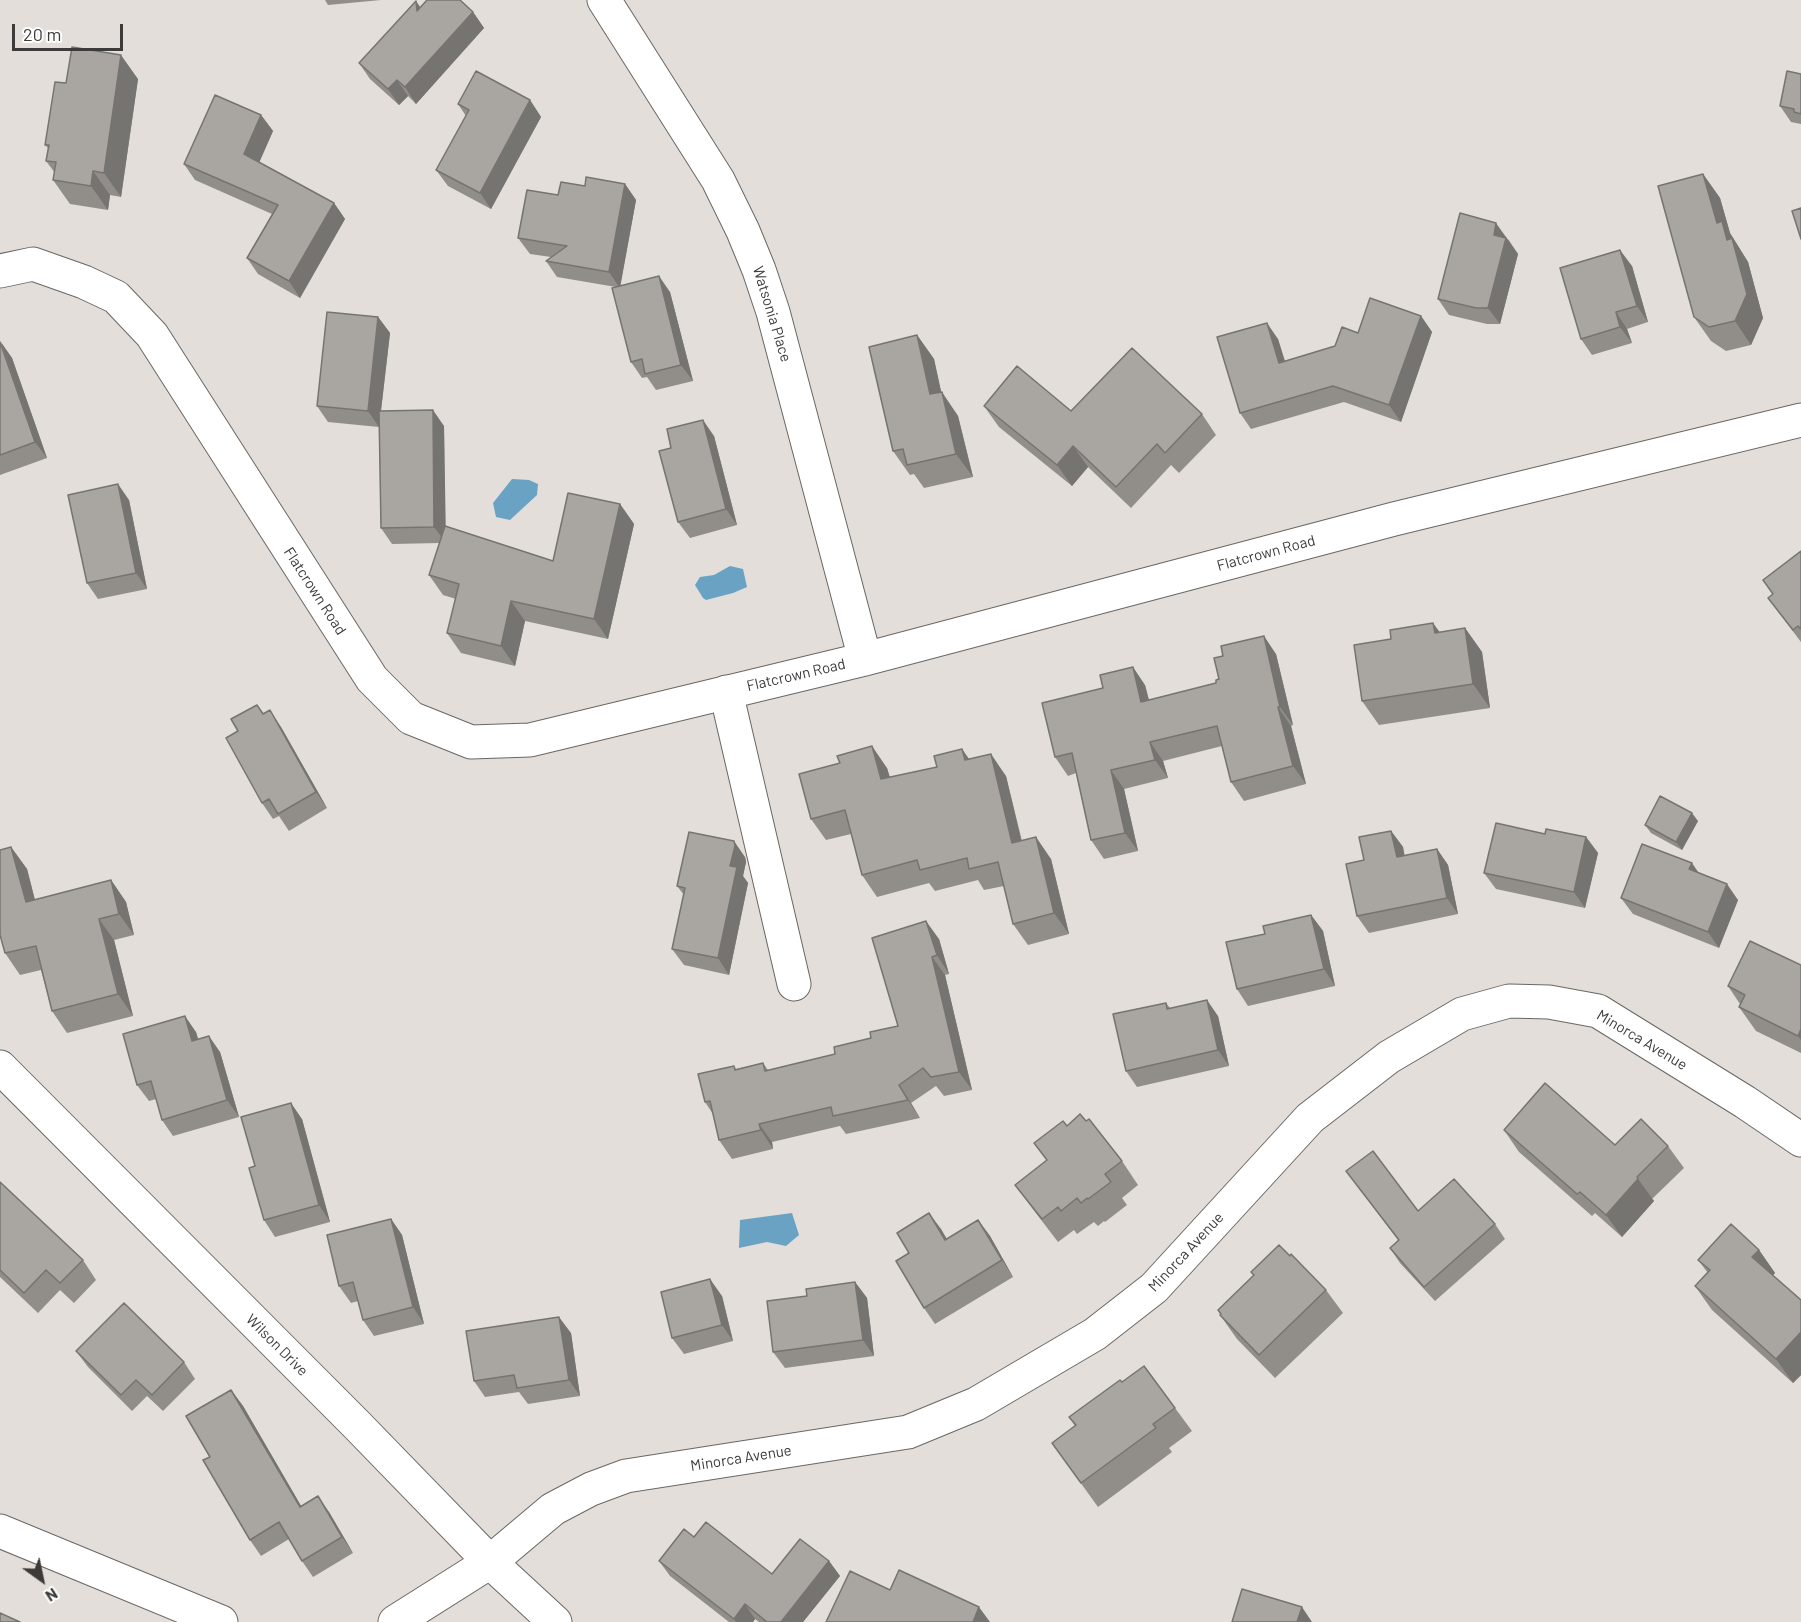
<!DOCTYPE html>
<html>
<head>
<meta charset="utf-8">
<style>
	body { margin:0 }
	#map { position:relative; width:1801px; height:1622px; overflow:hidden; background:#e3ded9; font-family:Barlow,sans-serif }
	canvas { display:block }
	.north { position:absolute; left:12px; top:1550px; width:60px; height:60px; -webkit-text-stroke:4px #fff; paint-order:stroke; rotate:147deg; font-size:16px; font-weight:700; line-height:24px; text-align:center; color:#3d3b39 }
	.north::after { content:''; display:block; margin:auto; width:21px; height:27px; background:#3d3b39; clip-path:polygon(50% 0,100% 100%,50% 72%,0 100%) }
	.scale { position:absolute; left:12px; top:24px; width:111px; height:27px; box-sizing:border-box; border:3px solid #3d3b39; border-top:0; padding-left:8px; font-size:18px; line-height:21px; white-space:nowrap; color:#3d3b39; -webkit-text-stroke:4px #fff; paint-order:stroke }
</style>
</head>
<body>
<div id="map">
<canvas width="1801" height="1622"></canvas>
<div class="north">N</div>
<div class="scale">20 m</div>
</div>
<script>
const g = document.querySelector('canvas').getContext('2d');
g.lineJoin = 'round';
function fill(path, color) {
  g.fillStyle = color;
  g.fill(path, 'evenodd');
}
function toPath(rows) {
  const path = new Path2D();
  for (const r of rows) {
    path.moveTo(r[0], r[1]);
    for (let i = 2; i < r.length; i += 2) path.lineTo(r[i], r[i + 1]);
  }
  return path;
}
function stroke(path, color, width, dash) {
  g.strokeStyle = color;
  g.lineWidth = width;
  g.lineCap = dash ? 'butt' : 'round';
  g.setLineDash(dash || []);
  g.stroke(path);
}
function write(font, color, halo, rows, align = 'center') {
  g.font = font + ' Barlow,sans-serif';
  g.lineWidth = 5;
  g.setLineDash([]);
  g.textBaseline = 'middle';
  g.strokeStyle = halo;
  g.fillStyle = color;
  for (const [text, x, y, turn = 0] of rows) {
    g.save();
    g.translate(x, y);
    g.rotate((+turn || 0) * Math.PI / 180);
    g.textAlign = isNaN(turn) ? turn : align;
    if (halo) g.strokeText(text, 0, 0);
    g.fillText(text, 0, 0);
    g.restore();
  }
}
fill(toPath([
	[512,479,529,480,538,484,537,495,510,520,496,517,493,503],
	[730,566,743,569,747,587,733,593,706,600,703,598,695,585,700,577,714,575],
	[792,1213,799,1235,786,1246,767,1242,739,1248,740,1220]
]), '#6aa2c4');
const minor = toPath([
	[604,0,718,180,743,231,759,270,773,312,865,659],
	[0,271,33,264,84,282,116,297,152,335,372,679,411,718,471,742,530,740,865,659,1394,519,1801,420],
	[726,692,794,984],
	[0,1067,357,1425,490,1562,555,1622],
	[0,1531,221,1622],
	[395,1622,490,1562,553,1509,591,1489,626,1476,908,1432,976,1404,1095,1334,1154,1288,1310,1118,1389,1057,1462,1014,1509,1001,1549,1002,1598,1011,1745,1102,1801,1140]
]);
stroke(minor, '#6b6763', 35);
stroke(minor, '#fff', 33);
fill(toPath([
	[325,0,381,0,328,5],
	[421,7,473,12,484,28,416,104,408,96,399,105,370,79,359,63],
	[1801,74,1801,124,1791,122,1780,106],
	[138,79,121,197,110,195,108,210,70,204,53,180,55,173,46,161,48,148,45,145,66,83],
	[530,100,541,117,491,209,448,186,436,170,466,116,458,104],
	[261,115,273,131,259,162,334,203,345,219,300,298,258,274,247,258,272,214,195,180,184,164],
	[1703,174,1720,198,1730,233,1748,262,1763,318,1751,345,1726,351,1711,341,1694,317],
	[625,184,636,200,620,286,670,292,693,381,656,390,647,377,642,378,631,362,616,287,557,277,546,261,551,257,530,254,518,238,558,195,585,186],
	[1508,239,1518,254,1500,324,1487,324,1449,315,1438,299],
	[1632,266,1648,322,1627,329,1632,343,1592,355,1581,339],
	[1421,316,1432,332,1401,422,1344,402,1251,429,1240,413,1278,339,1285,361,1335,346,1358,333],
	[378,317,390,333,381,411,444,426,445,526,553,561,620,504,634,524,608,639,525,621,515,666,461,653,447,633,456,599,443,595,429,575,440,543,392,544,381,528,379,427,328,422,317,406],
	[917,335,934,359,941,392,958,416,973,477,924,488,914,474,910,475,893,451],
	[0,342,12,358,47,458,0,475],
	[984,406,1071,411,1202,414,1216,435,1179,473,1171,465,1131,508,1088,467,1072,486,999,427],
	[714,436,737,525,690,538,678,522],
	[129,500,147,589,98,599,87,583],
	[1801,551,1801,642,1768,598,1773,594,1763,580],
	[1465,628,1482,652,1490,708,1379,725,1362,701,1440,632],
	[1276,654,1293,725,1291,726,1306,784,1244,801,1231,782,1222,746,1163,761,1168,778,1124,789,1138,851,1104,859,1091,840,1076,773,1068,776,1055,757,1145,685,1149,700,1216,683,1219,679],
	[257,705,264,714,281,727,327,808,289,831,279,816,273,819,262,803,238,731],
	[962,749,969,759,1006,776,1022,841,1051,859,1069,934,1028,945,1013,924,1004,886,984,890,978,880,935,891,929,883,877,897,862,875,851,834,826,840,811,819,887,768,890,777,937,767],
	[1698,821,1682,850,1651,833,1645,825],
	[1391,831,1403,847,1404,856,1437,849,1448,865,1458,914,1369,933,1357,916,1364,860],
	[1545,834,1586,837,1598,853,1585,908,1496,889,1484,873],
	[11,847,27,869,35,900,111,880,126,902,134,935,114,940,133,1016,67,1033,52,1011,41,970,20,975,5,953],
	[745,857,746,862,743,876,748,883,729,975,684,965,672,949,684,895,677,886],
	[1698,873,1738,900,1719,948,1633,914,1621,898],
	[1311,915,1323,931,1335,986,1248,1006,1237,989,1265,934],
	[939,939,949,974,945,975,972,1090,944,1096,936,1086,911,1103,920,1118,846,1134,840,1126,772,1142,773,1149,732,1159,719,1140,713,1114,705,1102,734,1066,736,1069,763,1063,768,1070,835,1054,898,1026],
	[1801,965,1801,1053,1756,1031,1739,1007,1740,1004,1728,986],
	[1166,1003,1170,1008,1218,1016,1229,1066,1137,1087,1126,1071],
	[196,1032,198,1039,220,1052,239,1117,173,1136,162,1120,156,1099,149,1101,137,1085],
	[302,1119,330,1222,275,1237,264,1220,255,1166],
	[1067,1126,1122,1161,1138,1185,1122,1198,1127,1205,1105,1222,1104,1221,1098,1226,1094,1222,1077,1234,1074,1230,1058,1242,1032,1208,1015,1185,1047,1160,1034,1143],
	[1504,1130,1615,1145,1668,1146,1684,1168,1652,1199,1654,1201,1622,1237,1595,1213,1592,1216,1519,1152],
	[1346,1171,1418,1211,1495,1224,1505,1239,1435,1301,1400,1263,1390,1248,1398,1240],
	[0,1182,83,1260,96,1280,74,1303,60,1290,38,1313,0,1277],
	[391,1219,402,1235,424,1324,374,1336,363,1320,358,1301,351,1303,339,1286],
	[978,1220,990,1236,1013,1277,935,1324,924,1308,909,1253,941,1229,946,1239],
	[1759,1250,1775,1273,1773,1275,1801,1300,1801,1375,1793,1383,1712,1310,1695,1286,1708,1273,1698,1260],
	[855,1282,867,1298,874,1356,785,1368,773,1352,807,1296],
	[1326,1290,1343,1313,1275,1378,1237,1339,1220,1315,1221,1315,1218,1310],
	[722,1296,733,1341,684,1354,672,1338],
	[571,1333,580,1396,528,1404,519,1392,485,1397,474,1381],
	[76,1351,184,1362,195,1379,163,1411,147,1396,132,1411,88,1367],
	[1122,1382,1175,1408,1192,1431,1169,1448,1172,1452,1098,1507,1052,1443,1075,1426,1069,1417],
	[231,1390,243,1406,301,1506,329,1512,353,1553,313,1577,302,1561,289,1539,261,1556,250,1540,210,1457],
	[694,1537,772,1574,829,1561,840,1576,803,1622,759,1622,755,1619,753,1622,729,1622,670,1576,659,1561]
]), '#918e8a');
fill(toPath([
	[416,1,427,17,417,11],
	[473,12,484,28,416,104,405,87],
	[121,55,138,79,121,197,104,173],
	[397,80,408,96,399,105,388,89],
	[530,100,541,117,491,209,480,193],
	[261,115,273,131,256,170,244,154],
	[93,171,110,195,108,210,91,186],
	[1703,174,1720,198,1730,233,1748,262,1763,318,1751,345,1735,321,1727,240,1717,223],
	[625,184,636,200,620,288,609,272],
	[334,203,345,219,300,298,289,281],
	[1496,223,1518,254,1500,324,1488,308,1494,235],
	[1620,250,1632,266,1648,322,1637,306],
	[659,276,670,292,693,381,681,365],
	[1616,312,1627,329,1632,343,1620,327],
	[1421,316,1432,332,1401,422,1389,405],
	[378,317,390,333,379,427,368,411],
	[1267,323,1278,339,1290,379,1279,363],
	[917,335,934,359,947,418,930,394],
	[1,342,12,358,47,458,35,442],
	[942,392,958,416,973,477,956,454],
	[433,410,444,426,446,543,434,527],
	[703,420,714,436,737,525,726,509],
	[1073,446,1088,467,1072,486,1057,465],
	[118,484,129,500,147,589,136,573],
	[620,504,634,524,608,639,594,619],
	[511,601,525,621,515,666,501,646],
	[1433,623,1450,646,1435,633],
	[1465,628,1482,652,1490,708,1473,684],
	[1264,636,1276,654,1293,725,1280,707],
	[1133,667,1145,685,1154,721,1141,702],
	[1278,707,1291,726,1306,784,1293,766],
	[270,710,281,727,327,808,316,792],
	[1150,742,1163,761,1168,778,1155,760],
	[872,746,887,768,896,801,881,779],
	[962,749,977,771,965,760],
	[991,754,1006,776,1027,865,1012,843],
	[1111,770,1124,789,1138,851,1125,833],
	[1692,813,1698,821,1682,850,1676,842],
	[1391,831,1403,847,1408,873,1397,857],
	[1036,837,1051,859,1069,934,1054,913],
	[1586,837,1598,853,1585,908,1574,892],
	[734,841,745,857,746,862,743,876,748,883,729,975,718,958],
	[11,847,27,869,41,924,26,902],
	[1437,849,1448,865,1458,914,1447,898],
	[1692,863,1703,879,1689,869],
	[111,880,126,902,134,935,119,914],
	[1727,884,1738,900,1719,948,1708,932],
	[1311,915,1323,931,1335,986,1324,969],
	[99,919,114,940,133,1016,118,994],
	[926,921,939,939,949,974,937,955],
	[932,957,945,975,972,1090,959,1072],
	[1207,1000,1218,1016,1229,1066,1218,1050],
	[185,1016,196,1032,203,1057,192,1041],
	[1801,1029,1801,1040,1798,1036],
	[209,1036,220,1052,239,1117,227,1100],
	[899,1085,911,1103,920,1118,908,1100],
	[291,1103,302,1119,330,1222,319,1205],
	[759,1124,772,1142,773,1149,761,1130],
	[1638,1179,1654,1201,1622,1237,1606,1215],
	[929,1213,941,1229,957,1256,945,1240],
	[391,1219,402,1235,424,1324,413,1307],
	[978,1220,990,1236,1013,1277,1002,1260],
	[1759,1250,1775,1273,1769,1280,1752,1257],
	[710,1279,722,1296,733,1341,722,1325],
	[855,1282,867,1298,874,1356,863,1340],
	[559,1317,571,1333,580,1396,569,1380],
	[1801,1332,1801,1375,1793,1383,1776,1359],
	[231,1390,243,1406,311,1523,300,1507],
	[318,1496,329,1512,353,1553,342,1537],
	[829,1561,840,1576,803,1622,781,1622],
	[745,1604,755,1619,753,1622,736,1622,734,1619],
	[979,1607,990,1622,973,1622],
	[1302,1607,1312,1622,1297,1622]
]), '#767470');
const building = toPath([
	[427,0,460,0,473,12,405,87,397,80,388,89,359,63,416,1,417,11,427,0],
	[72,47,121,55,104,173,93,171,91,186,53,180,56,162,46,161,49,145,45,145,55,82,66,83,72,47],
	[476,71,530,100,480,193,436,170,469,110,458,104,476,71],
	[1787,71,1801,74,1801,114,1794,112,1794,109,1780,106,1787,71],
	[215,95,261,115,244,154,334,203,289,281,247,258,278,205,184,164,215,95],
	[1703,174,1717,223,1722,221,1727,240,1732,238,1747,294,1735,321,1709,327,1694,317,1658,186,1703,174],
	[586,177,625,184,609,272,546,261,567,246,518,238,527,190,558,195,561,182,585,186,586,177],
	[1801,208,1801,239,1792,211,1801,208],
	[1460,213,1496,223,1494,235,1506,238,1488,308,1476,308,1438,299,1460,213],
	[1620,250,1637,306,1616,312,1620,327,1581,339,1560,268,1620,250],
	[659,276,681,365,645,374,642,359,631,362,612,288,659,276],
	[1370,298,1421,316,1389,405,1333,386,1240,413,1217,337,1267,323,1279,363,1335,346,1342,327,1358,333,1370,298],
	[327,312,378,317,368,411,317,406,327,312],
	[917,335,930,394,942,392,956,454,907,465,903,449,893,451,869,347,917,335],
	[0,342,35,442,0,455,0,342],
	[1132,348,1202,414,1165,453,1157,444,1116,487,1073,446,1057,465,984,406,1017,366,1071,411,1132,348],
	[433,410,434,527,381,528,379,411,433,410],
	[703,420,726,509,678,522,659,451,671,448,667,429,703,420],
	[118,484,136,573,87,583,68,495,118,484],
	[568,493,620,504,594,619,511,601,501,646,447,633,459,584,429,575,445,526,553,561,568,493],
	[1801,551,1801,629,1798,626,1793,630,1768,598,1773,594,1763,580,1801,551],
	[1433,623,1435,633,1465,628,1473,684,1362,701,1354,645,1391,639,1390,630,1433,623],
	[1264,636,1280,707,1278,707,1293,766,1231,782,1217,726,1150,742,1155,760,1111,770,1125,833,1091,840,1072,753,1055,757,1042,703,1103,688,1100,675,1133,667,1141,702,1216,683,1216,680,1219,679,1214,658,1223,656,1221,646,1264,636],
	[257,705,263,714,270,710,316,792,278,814,269,799,262,803,226,738,238,731,231,719,257,705],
	[872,746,881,779,937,767,934,756,962,749,965,760,991,754,1012,843,1036,837,1054,913,1013,924,998,862,969,869,967,858,920,870,917,860,862,875,845,810,811,819,799,774,840,763,837,756,872,746],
	[1660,796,1692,813,1676,842,1645,825,1660,796],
	[1496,823,1545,834,1546,829,1586,837,1574,892,1484,873,1496,823],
	[1391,831,1397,857,1437,849,1447,898,1357,916,1346,864,1364,860,1359,837,1391,831],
	[689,832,734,841,735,846,730,866,737,867,718,958,672,949,685,888,677,886,689,832],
	[1642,844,1692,863,1689,869,1727,884,1708,932,1621,898,1642,844],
	[11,847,26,902,111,880,119,914,99,919,118,994,52,1011,36,946,5,953,0,935,0,850,11,847],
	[1311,915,1324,969,1237,989,1226,942,1265,934,1263,926,1311,915],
	[926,921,937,955,932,957,959,1072,931,1077,923,1068,899,1085,908,1100,833,1116,831,1107,759,1124,761,1130,719,1140,710,1101,705,1102,698,1074,734,1066,735,1070,763,1063,765,1071,835,1054,834,1047,871,1038,870,1032,898,1026,872,938,926,921],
	[1750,941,1801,965,1801,1029,1798,1036,1739,1007,1745,995,1728,986,1750,941],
	[1207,1000,1218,1050,1126,1071,1113,1014,1166,1003,1167,1009,1207,1000],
	[185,1016,192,1041,209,1036,227,1100,162,1120,151,1081,137,1085,123,1034,185,1016],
	[1545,1083,1615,1145,1641,1119,1668,1146,1637,1177,1638,1179,1606,1215,1580,1192,1577,1194,1504,1130,1545,1083],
	[291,1103,319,1205,264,1220,249,1168,255,1166,241,1117,291,1103],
	[1080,1114,1086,1121,1089,1119,1122,1161,1105,1174,1111,1182,1088,1199,1087,1198,1081,1203,1077,1198,1061,1211,1058,1207,1042,1219,1015,1185,1047,1160,1034,1143,1063,1121,1067,1126,1080,1114],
	[1373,1151,1418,1211,1454,1179,1495,1224,1424,1287,1390,1248,1399,1240,1346,1171,1373,1151],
	[0,1182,83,1260,60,1283,46,1270,24,1293,0,1270,0,1182],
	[929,1213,945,1240,978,1220,1002,1260,924,1308,896,1261,909,1253,897,1233,929,1213],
	[391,1219,413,1307,363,1320,353,1282,339,1286,327,1235,391,1219],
	[1731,1224,1759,1250,1752,1257,1801,1300,1801,1332,1776,1359,1695,1286,1710,1270,1698,1260,1731,1224],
	[1279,1245,1290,1256,1291,1254,1326,1290,1259,1355,1220,1315,1221,1314,1218,1310,1254,1275,1251,1272,1279,1245],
	[710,1279,722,1325,672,1338,661,1292,710,1279],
	[855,1282,863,1340,773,1352,767,1301,807,1296,806,1289,855,1282],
	[124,1303,184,1362,152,1395,136,1380,121,1395,76,1351,124,1303],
	[559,1317,569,1380,517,1388,514,1375,474,1381,466,1331,559,1317],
	[1144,1366,1175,1408,1153,1424,1156,1428,1081,1483,1052,1443,1076,1425,1069,1417,1120,1380,1122,1382,1144,1366],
	[231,1390,300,1507,318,1496,342,1537,302,1561,279,1522,250,1540,203,1460,210,1457,186,1416,231,1390],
	[706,1522,772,1574,800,1539,829,1561,781,1622,767,1622,745,1604,734,1619,659,1561,684,1529,694,1537,706,1522],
	[899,1570,979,1607,973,1622,826,1622,850,1571,890,1590,899,1570],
	[1242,1589,1302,1607,1297,1622,1232,1622,1242,1589],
	[0,1613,20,1622,0,1622,0,1613]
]);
fill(building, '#a9a5a0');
stroke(building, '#767470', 1.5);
write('15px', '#3d3b39', '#fff', [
	["Watsonia Place",772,314,73],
	["Flatcrown Road",1266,553,-15],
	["Flatcrown Road",315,591,57],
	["Flatcrown Road",796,675,-13],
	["Minorca Avenue",1642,1040,31],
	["Minorca Avenue",1186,1252,-47],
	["Wilson Drive",277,1345,45],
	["Minorca Avenue",741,1458,-9]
]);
</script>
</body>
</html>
